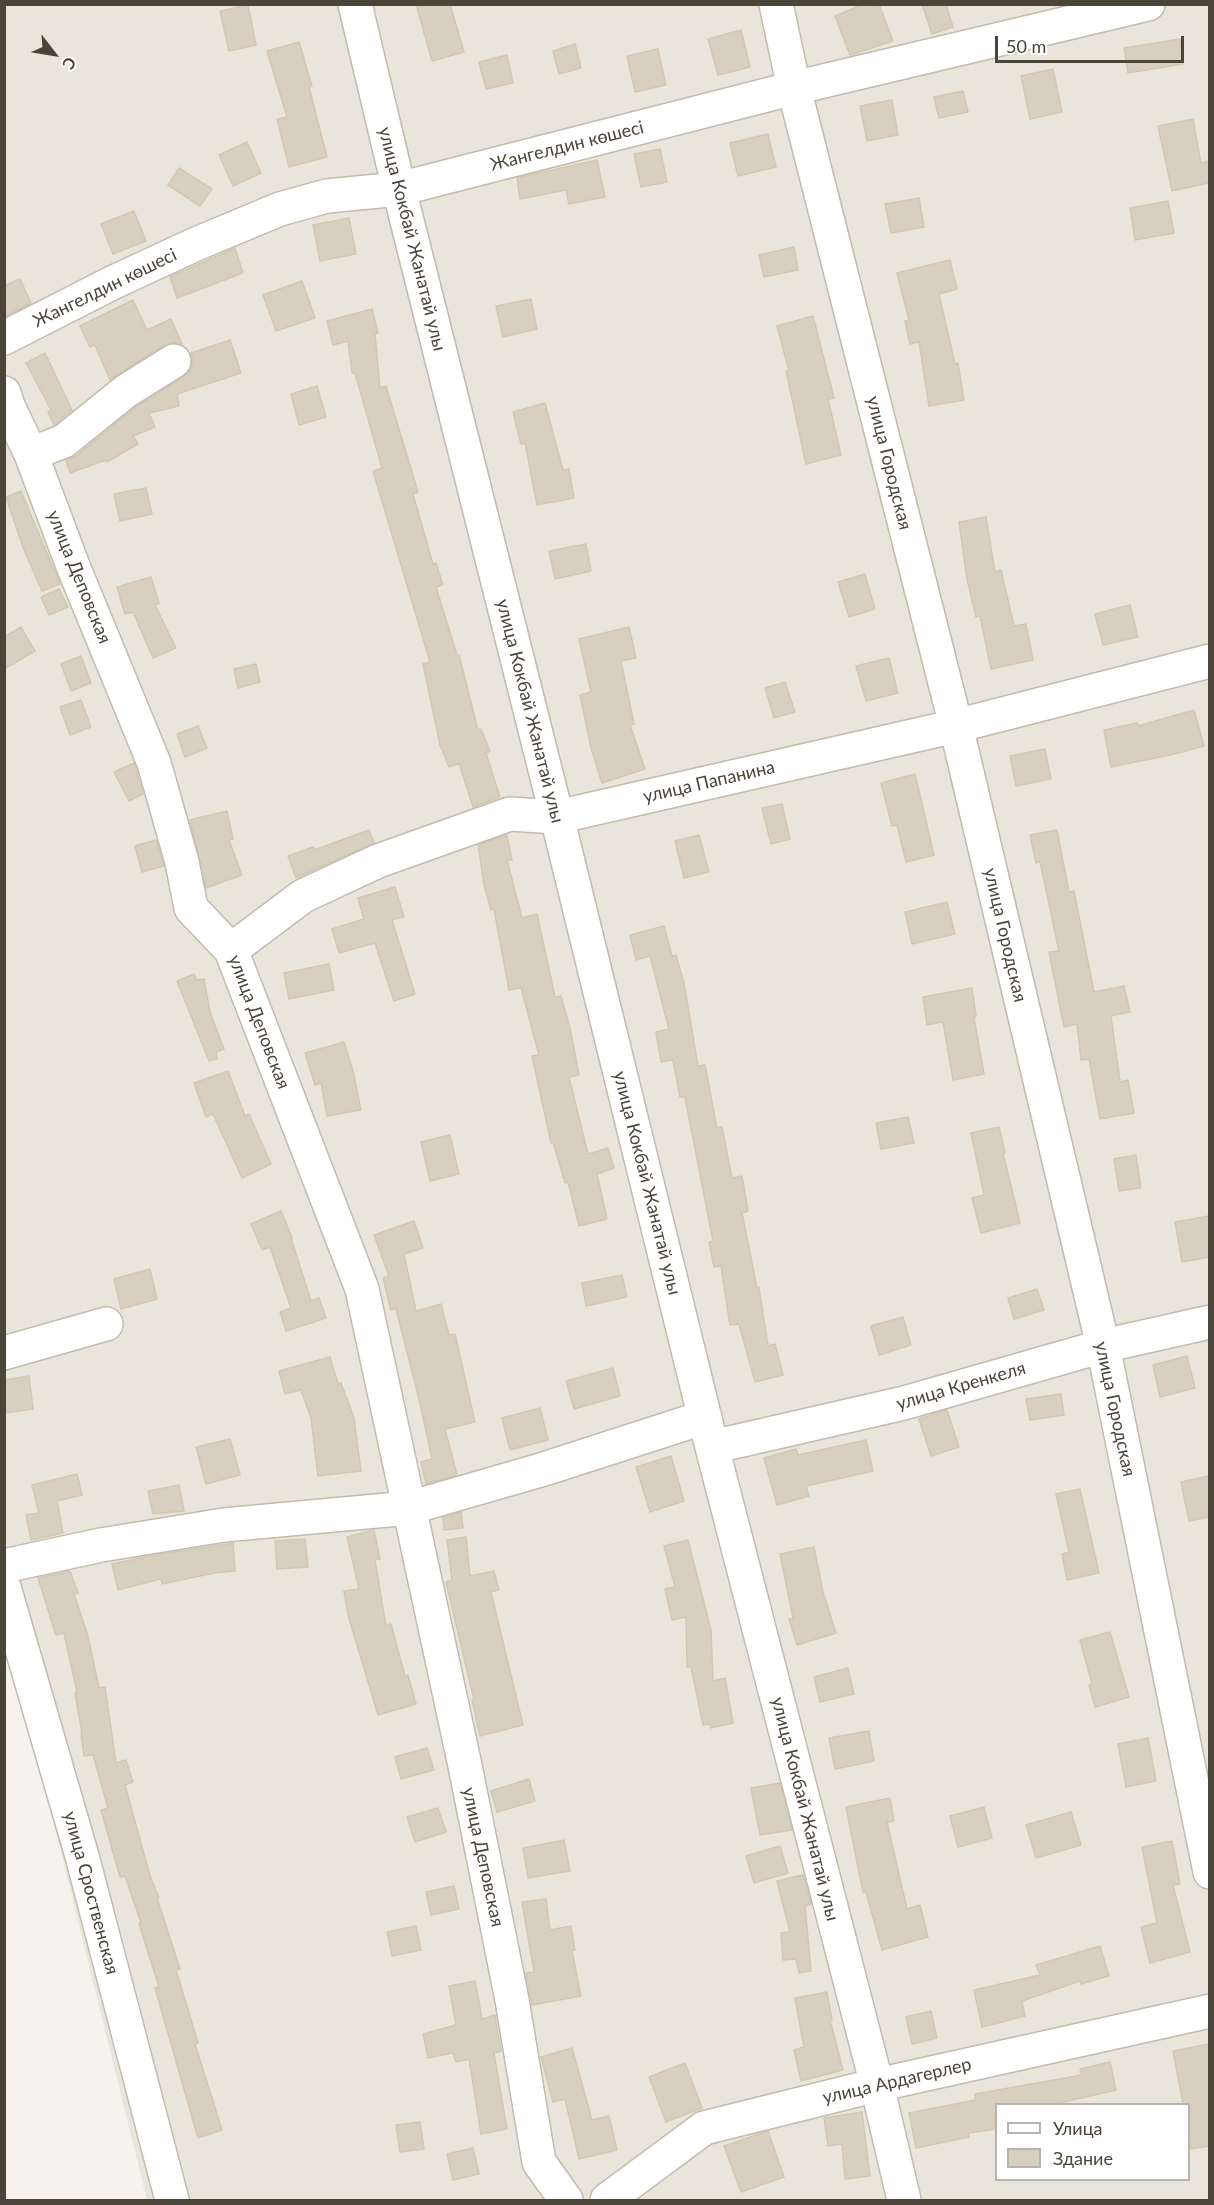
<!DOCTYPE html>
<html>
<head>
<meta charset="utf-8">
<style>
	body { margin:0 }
	#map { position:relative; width:1214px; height:2205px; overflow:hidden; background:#f6f3ec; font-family:Lato,sans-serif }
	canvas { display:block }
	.frame { position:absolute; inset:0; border:6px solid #4b4439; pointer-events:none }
	.legend { position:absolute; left:995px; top:2103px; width:195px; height:78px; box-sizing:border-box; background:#fff; border:2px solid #b7b4b0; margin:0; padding:8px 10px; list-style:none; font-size:18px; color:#4b4439 }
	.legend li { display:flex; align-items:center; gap:12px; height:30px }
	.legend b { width:30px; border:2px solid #b7b4b0 }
	.north { position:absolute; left:24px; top:24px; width:60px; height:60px; -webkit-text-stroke:4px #fff; paint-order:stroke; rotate:121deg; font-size:16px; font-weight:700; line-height:24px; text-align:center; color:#4b4439 }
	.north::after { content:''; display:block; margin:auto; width:21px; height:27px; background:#4b4439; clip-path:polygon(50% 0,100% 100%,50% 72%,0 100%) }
	.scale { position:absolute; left:995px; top:36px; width:189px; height:27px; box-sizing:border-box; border:3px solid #4b4439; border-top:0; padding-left:8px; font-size:18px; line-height:21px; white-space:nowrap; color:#4b4439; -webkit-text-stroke:4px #fff; paint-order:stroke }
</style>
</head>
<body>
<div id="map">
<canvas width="1214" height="2205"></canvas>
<div class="frame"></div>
<ul class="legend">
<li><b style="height:8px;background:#fff"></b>Улица</li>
<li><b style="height:16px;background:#d8cfc1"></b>Здание</li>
</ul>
<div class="north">С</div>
<div class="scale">50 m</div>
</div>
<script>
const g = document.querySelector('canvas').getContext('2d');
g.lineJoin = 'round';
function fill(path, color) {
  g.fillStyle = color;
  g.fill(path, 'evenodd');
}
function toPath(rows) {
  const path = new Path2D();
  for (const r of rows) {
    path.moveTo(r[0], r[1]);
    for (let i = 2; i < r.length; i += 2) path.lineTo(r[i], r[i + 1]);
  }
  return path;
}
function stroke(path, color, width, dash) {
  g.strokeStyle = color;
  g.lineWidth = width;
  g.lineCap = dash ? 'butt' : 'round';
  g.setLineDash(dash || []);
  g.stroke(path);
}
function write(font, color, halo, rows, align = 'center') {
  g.font = font + ' Lato,sans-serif';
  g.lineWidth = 4.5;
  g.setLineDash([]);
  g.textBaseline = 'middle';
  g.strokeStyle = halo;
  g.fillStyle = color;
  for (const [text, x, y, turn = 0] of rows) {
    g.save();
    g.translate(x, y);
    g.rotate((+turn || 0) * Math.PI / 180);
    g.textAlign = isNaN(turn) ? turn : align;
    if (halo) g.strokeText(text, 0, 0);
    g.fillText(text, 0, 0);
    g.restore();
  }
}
fill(toPath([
	[4,5,1209,5,1209,2200,147,2200,5,1627],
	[996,2104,1188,2104,1188,2180,996,2180]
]), '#eae5da');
const building = toPath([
	[416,4,450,4,464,52,432,61,416,4],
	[864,4,879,4,893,41,850,55,835,16,864,4],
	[922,4,946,4,953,27,932,34,922,4],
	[248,5,256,45,229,51,220,11,248,5],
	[741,30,750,67,718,75,708,39,741,30],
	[1180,39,1183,64,1128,73,1124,48,1180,39],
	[299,42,312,86,309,87,327,157,289,167,277,119,287,117,267,51,299,42],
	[575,44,581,68,559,74,553,51,575,44],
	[658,49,666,85,635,92,627,56,658,49],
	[507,55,513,83,486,89,479,62,507,55],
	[1053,69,1062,112,1030,119,1021,76,1053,69],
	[963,91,968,112,939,118,934,97,963,91],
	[892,100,898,135,867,141,860,106,892,100],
	[1193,119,1201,163,1209,161,1209,183,1172,191,1158,126,1193,119],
	[768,134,776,167,738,176,730,143,768,134],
	[247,142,261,173,233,186,219,155,247,142],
	[660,149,667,182,641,187,634,154,660,149],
	[597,160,605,197,569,204,566,190,520,199,517,178,597,160],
	[179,168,212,189,200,206,168,185,179,168],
	[919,198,924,227,891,233,885,204,919,198],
	[1168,201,1174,233,1135,240,1130,208,1168,201],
	[134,211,146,241,113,254,101,224,134,211],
	[349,218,356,254,320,261,313,225,349,218],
	[794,247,798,270,764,277,759,255,794,247],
	[235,248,243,273,177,298,170,277,235,248],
	[950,260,957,289,939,294,955,364,958,363,964,400,929,406,919,342,910,344,905,321,909,320,897,273,950,260],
	[20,279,31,303,4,317,4,286,20,279],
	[302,281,315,318,276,331,263,295,302,281],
	[531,299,537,329,503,337,496,306,531,299],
	[133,300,147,330,171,319,182,344,173,342,164,345,110,380,95,345,90,347,80,326,133,300],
	[372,309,378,333,375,334,380,388,386,386,418,492,413,494,433,564,436,563,443,585,436,587,457,655,459,655,478,730,481,729,490,751,486,753,500,797,473,807,459,763,449,767,440,745,423,664,430,662,373,471,382,468,355,373,352,373,348,341,333,345,327,321,372,309],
	[813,316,834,398,828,399,841,455,806,464,786,371,789,371,777,326,813,316],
	[230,340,241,373,177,394,179,406,149,413,155,427,133,436,138,444,107,462,106,460,70,473,66,461,76,456,137,406,184,377,191,369,193,361,191,353,230,340],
	[45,353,72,410,54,425,48,412,51,410,26,363,45,353],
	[317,386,326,417,299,425,291,394,317,386],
	[545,403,563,470,569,469,574,498,537,505,525,443,521,444,513,412,545,403],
	[146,488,152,514,120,521,114,494,146,488],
	[21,491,60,584,42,591,24,550,6,497,21,491],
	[986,517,995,572,1001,570,1014,626,1026,624,1033,660,991,669,980,616,976,617,967,579,959,522,986,517],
	[586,544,591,571,555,579,549,551,586,544],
	[865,574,875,609,849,617,838,582,865,574],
	[151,577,159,603,155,605,176,648,153,658,133,612,125,614,117,587,151,577],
	[59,589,68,607,49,615,41,597,59,589],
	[1130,605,1138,637,1103,645,1095,614,1130,605],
	[21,627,35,651,4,669,4,637,21,627],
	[629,627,636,658,621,661,634,724,630,725,645,769,602,783,591,748,580,695,591,692,579,639,629,627],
	[81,656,91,683,71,691,61,664,81,656],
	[889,658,898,693,866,701,856,666,889,658],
	[256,664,260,682,238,688,234,669,256,664],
	[785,682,795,712,774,718,765,688,785,682],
	[81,700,91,727,70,735,60,707,81,700],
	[1194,710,1204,746,1175,754,1111,767,1104,730,1137,723,1138,726,1194,710],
	[198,726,207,748,185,757,177,734,198,726],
	[1045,749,1051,779,1016,786,1010,756,1045,749],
	[134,763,143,794,129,801,114,772,134,763],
	[915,774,934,855,906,862,897,825,892,826,881,783,915,774],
	[782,804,790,839,771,844,762,808,782,804],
	[227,811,233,839,229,840,242,875,206,888,190,820,227,811],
	[369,830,374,843,296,878,288,856,313,847,314,850,369,830],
	[1057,830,1069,892,1074,891,1094,992,1124,986,1130,1012,1111,1016,1120,1082,1128,1080,1134,1113,1100,1119,1089,1059,1081,1060,1077,1024,1064,1027,1049,952,1059,951,1040,862,1036,863,1030,835,1057,830],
	[507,835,512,860,507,860,522,918,537,914,555,997,561,996,570,1028,579,1075,569,1077,588,1154,608,1148,614,1168,597,1174,607,1219,579,1226,568,1182,565,1183,553,1142,551,1143,532,1056,539,1055,521,988,509,990,494,909,491,910,484,885,478,845,507,835],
	[699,835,709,872,684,878,675,841,699,835],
	[156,840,164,866,142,872,135,846,156,840],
	[395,887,404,917,392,920,415,994,394,1001,375,943,339,953,332,929,364,919,358,898,395,887],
	[947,902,955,934,912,944,905,912,947,902],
	[664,926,672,956,676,955,684,983,698,1066,705,1065,717,1128,722,1127,732,1178,742,1176,748,1211,742,1213,757,1288,759,1287,768,1346,775,1344,783,1375,755,1382,739,1324,730,1325,721,1266,714,1267,709,1242,713,1241,685,1097,680,1097,673,1060,661,1062,656,1032,669,1029,650,956,636,960,630,935,664,926],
	[329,964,334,990,289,999,284,973,329,964],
	[194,974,197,980,204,979,210,1012,224,1049,216,1052,217,1059,209,1061,177,981,194,974],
	[972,988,976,1016,974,1017,984,1074,953,1080,943,1022,927,1025,923,997,972,988],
	[344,1042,353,1071,361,1110,327,1116,321,1083,315,1085,305,1053,344,1042],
	[228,1071,245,1116,249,1114,271,1164,242,1178,213,1114,206,1117,194,1083,228,1071],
	[908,1117,914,1143,881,1149,876,1123,908,1117],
	[999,1127,1005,1153,1003,1153,1020,1223,981,1233,972,1198,984,1195,971,1133,999,1127],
	[450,1135,459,1174,430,1181,421,1142,450,1135],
	[1136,1155,1141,1188,1119,1191,1114,1159,1136,1155],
	[281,1211,292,1238,291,1238,311,1301,319,1298,326,1318,286,1331,280,1312,291,1308,270,1247,262,1250,251,1224,281,1211],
	[1209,1216,1209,1257,1182,1262,1175,1222,1209,1216],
	[414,1221,423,1248,404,1254,416,1311,441,1304,449,1335,455,1334,475,1422,445,1429,457,1475,426,1484,421,1462,432,1459,420,1403,396,1309,391,1310,383,1278,389,1276,374,1235,414,1221],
	[150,1269,157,1299,121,1309,114,1279,150,1269],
	[622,1275,627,1297,586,1306,582,1283,622,1275],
	[1037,1289,1044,1310,1014,1319,1008,1298,1037,1289],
	[903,1317,911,1345,879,1355,871,1326,903,1317],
	[1187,1356,1195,1388,1160,1397,1153,1365,1187,1356],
	[330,1357,338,1384,341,1383,354,1418,361,1471,318,1476,311,1418,301,1390,285,1394,279,1371,330,1357],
	[613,1368,620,1396,574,1409,566,1381,613,1368],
	[29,1376,33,1409,4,1413,4,1380,29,1376],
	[1061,1394,1064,1415,1030,1420,1026,1399,1061,1394],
	[540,1408,548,1440,510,1450,502,1418,540,1408],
	[947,1410,959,1447,931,1456,919,1419,947,1410],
	[230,1439,240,1475,206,1484,196,1447,230,1439],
	[866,1440,873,1471,806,1486,809,1496,777,1505,764,1458,796,1449,798,1455,866,1440],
	[671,1456,684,1501,650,1512,636,1467,671,1456],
	[77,1474,82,1495,57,1501,63,1533,31,1540,26,1515,39,1513,32,1485,77,1474],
	[1209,1476,1209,1517,1189,1521,1181,1482,1209,1476],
	[179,1485,184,1511,153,1514,148,1491,179,1485],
	[1080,1489,1099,1573,1067,1580,1062,1554,1069,1552,1056,1494,1080,1489],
	[461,1512,463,1528,444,1530,443,1518,461,1512],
	[374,1530,380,1559,375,1560,386,1626,391,1624,405,1676,408,1675,416,1704,378,1715,348,1615,344,1591,359,1589,347,1537,374,1530],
	[466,1537,470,1576,494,1571,499,1590,491,1592,523,1725,480,1736,472,1700,474,1700,446,1582,452,1580,447,1540,466,1537],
	[305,1539,308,1567,277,1569,275,1541,305,1539],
	[688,1540,711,1630,713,1681,725,1678,733,1723,711,1728,710,1724,703,1725,691,1667,687,1667,686,1617,672,1620,665,1589,675,1587,664,1546,688,1540],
	[233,1543,235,1571,214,1573,162,1584,161,1579,118,1590,112,1564,144,1557,233,1543],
	[814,1547,823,1592,836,1633,797,1645,789,1619,793,1618,780,1554,814,1547],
	[70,1571,78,1593,74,1594,88,1636,99,1688,105,1687,116,1763,126,1760,133,1782,125,1785,150,1876,159,1898,157,1898,180,1969,176,1970,198,2043,195,2044,222,2130,198,2138,155,1988,159,1987,139,1924,141,1923,125,1876,120,1877,101,1810,108,1808,93,1755,84,1756,81,1733,82,1733,75,1693,77,1692,64,1633,56,1635,38,1578,70,1571],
	[1110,1632,1129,1697,1095,1707,1089,1685,1092,1684,1080,1640,1110,1632],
	[848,1668,854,1694,820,1702,814,1677,848,1668],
	[869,1731,874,1761,835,1769,829,1738,869,1731],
	[1148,1738,1156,1781,1126,1787,1118,1744,1148,1738],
	[427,1748,434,1770,401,1779,395,1757,427,1748],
	[529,1779,535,1801,497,1812,491,1791,529,1779],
	[780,1783,792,1830,760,1835,751,1788,780,1783],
	[890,1798,894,1821,887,1822,907,1909,920,1905,928,1937,882,1950,866,1892,863,1892,846,1807,890,1798],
	[984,1807,992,1838,958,1847,950,1816,984,1807],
	[438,1808,446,1832,415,1842,407,1817,438,1808],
	[1071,1812,1081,1845,1036,1858,1026,1825,1071,1812],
	[564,1840,570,1871,528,1878,523,1848,564,1840],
	[1172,1841,1180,1884,1173,1885,1190,1952,1150,1963,1141,1927,1157,1923,1142,1847,1172,1841],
	[780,1846,788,1873,754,1883,746,1856,780,1846],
	[803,1875,811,1904,805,1906,811,1971,799,1973,796,1959,783,1960,781,1933,790,1932,777,1881,803,1875],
	[454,1886,459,1909,431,1915,426,1892,454,1886],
	[546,1899,550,1930,571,1926,575,1950,572,1951,581,1996,532,2005,526,1973,534,1972,522,1902,546,1899],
	[416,1926,421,1950,392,1956,387,1932,416,1926],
	[1100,1946,1109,1976,1081,1984,1080,1981,1022,2001,1025,2016,982,2027,974,1990,1040,1975,1036,1965,1100,1946],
	[475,1981,482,2019,495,2015,501,2051,494,2053,507,2129,481,2134,469,2059,456,2062,453,2053,428,2058,423,2034,456,2025,449,1986,475,1981],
	[827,1992,832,2020,830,2020,843,2070,801,2081,794,2050,804,2047,795,1998,827,1992],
	[931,2011,937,2038,912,2044,906,2017,931,2011],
	[1209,2044,1209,2146,1191,2149,1188,2137,1188,2104,1183,2104,1173,2051,1209,2044],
	[572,2048,592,2120,609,2116,617,2150,579,2159,565,2099,553,2102,541,2057,572,2048],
	[1110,2062,1116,2090,1055,2104,996,2104,996,2129,969,2133,969,2137,916,2148,909,2113,975,2100,975,2094,1082,2075,1080,2069,1110,2062],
	[685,2063,702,2108,666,2122,649,2077,685,2063],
	[862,2112,870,2176,845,2179,842,2144,828,2146,824,2118,862,2112],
	[420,2122,424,2149,400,2152,396,2125,420,2122],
	[768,2131,784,2177,741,2192,724,2146,768,2131],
	[473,2148,479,2174,453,2180,447,2154,473,2148]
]);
fill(building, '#d8cfc1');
stroke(building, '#d3c7b4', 1.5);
const minor = toPath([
	[355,4,399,189,557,817,712,1447,877,2085,904,2200],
	[776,4,794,88,956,726,1103,1346,1210,1872],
	[4,338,114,282,196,244,280,209,327,196,399,189,794,88,1148,4],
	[4,393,8,406,31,454,73,566,154,763,182,862,191,908,231,950,362,1289,464,1761,512,2000,539,2162,566,2200],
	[31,454,64,441,126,391,174,361],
	[231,950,303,896,378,861,510,814,557,817,956,726,1210,661],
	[4,1353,106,1324],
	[712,1447,904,1403,1103,1346,1210,1322],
	[4,1566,101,1545,224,1525,409,1508,544,1469,705,1417],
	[4,1587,82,1856,172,2200],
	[607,2200,704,2128,877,2085,1210,2011]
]);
stroke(minor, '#c2bbae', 36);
stroke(minor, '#fff', 33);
write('18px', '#4b4439', '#fff', [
	["Жангелдин көшесі",567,146,-14],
	["улица Кокбай Жанатай улы",412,239,76],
	["Жангелдин көшесі",105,288,-26],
	["улица Городская",889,463,76],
	["улица Деповская",79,577,68],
	["улица Кокбай Жанатай улы",530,711,76],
	["улица Папанина",709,782,-13],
	["улица Городская",1005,935,77],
	["улица Деповская",259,1022,69],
	["улица Кокбай Жанатай улы",647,1183,76],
	["улица Кренкеля",961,1386,-16],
	["улица Городская",1115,1409,78],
	["улица Кокбай Жанатай улы",805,1809,76],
	["улица Деповская",483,1857,78],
	["улица Сроственская",91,1893,75],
	["улица Ардагерлер",897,2081,-13]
]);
</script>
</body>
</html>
